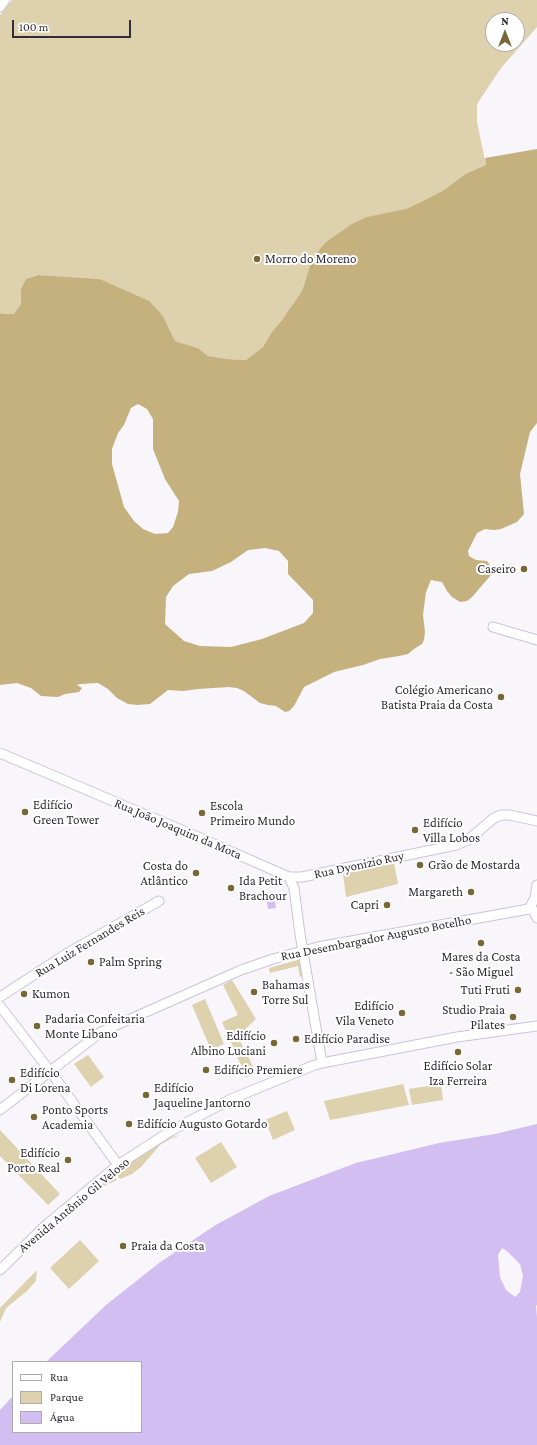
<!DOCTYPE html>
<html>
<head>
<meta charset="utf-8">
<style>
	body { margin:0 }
	#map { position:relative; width:537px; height:1445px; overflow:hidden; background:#f8f5fb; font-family:"Crimson Pro",serif }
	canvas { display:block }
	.legend { position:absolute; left:12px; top:1361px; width:130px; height:72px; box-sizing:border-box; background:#fff; border:1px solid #adabaf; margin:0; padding:5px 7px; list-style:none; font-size:12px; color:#312d38 }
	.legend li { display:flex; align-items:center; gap:8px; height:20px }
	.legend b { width:20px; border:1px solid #adabaf }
	.north { position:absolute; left:485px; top:12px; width:40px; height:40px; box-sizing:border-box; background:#fff; border:1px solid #adabaf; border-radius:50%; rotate:0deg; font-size:11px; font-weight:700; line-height:16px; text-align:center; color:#312d38 }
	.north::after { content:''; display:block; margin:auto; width:14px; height:18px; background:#796836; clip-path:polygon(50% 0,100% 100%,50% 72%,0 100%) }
	.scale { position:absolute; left:12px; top:20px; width:119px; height:18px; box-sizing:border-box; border:2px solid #312d38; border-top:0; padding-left:5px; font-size:12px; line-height:14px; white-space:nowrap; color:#312d38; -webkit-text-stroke:3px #fff; paint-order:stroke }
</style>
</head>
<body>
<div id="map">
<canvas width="537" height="1445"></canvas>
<ul class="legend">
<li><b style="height:5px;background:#fff"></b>Rua</li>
<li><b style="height:11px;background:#ded1ad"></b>Parque</li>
<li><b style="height:11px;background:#d2bef1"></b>Água</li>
</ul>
<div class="north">N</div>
<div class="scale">100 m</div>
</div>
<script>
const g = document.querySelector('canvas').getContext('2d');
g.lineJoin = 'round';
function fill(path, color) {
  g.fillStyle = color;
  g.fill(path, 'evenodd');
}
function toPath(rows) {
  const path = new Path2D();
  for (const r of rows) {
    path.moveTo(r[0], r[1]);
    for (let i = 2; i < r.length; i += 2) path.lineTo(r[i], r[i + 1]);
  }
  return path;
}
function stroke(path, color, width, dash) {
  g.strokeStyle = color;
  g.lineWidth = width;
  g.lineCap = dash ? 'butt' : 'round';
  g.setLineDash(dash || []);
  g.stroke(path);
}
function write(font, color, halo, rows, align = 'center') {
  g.font = font + ' "Crimson Pro",serif';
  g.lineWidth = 4;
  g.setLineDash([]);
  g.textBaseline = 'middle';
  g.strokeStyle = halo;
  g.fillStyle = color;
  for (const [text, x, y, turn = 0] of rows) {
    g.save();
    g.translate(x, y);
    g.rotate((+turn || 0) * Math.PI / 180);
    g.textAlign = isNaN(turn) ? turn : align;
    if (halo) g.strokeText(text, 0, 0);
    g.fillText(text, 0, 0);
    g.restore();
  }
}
fill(toPath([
	[12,0,537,0,537,27,501,68,477,104,477,122,486,165,465,174,444,190,427,199,406,209,387,214,306,278,302,291,282,320,271,333,263,347,246,360,227,359,208,356,198,348,175,341,163,316,122,289,100,279,37,275,26,279,21,304,14,314,4,314,0,313,0,15],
	[493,20,517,20,517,44,493,44],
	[394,863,398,884,346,897,343,874],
	[301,959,304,976,300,977,298,966,270,973,269,968],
	[232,980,256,1019,240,1034,238,1037,257,1074,246,1077,222,1022,238,1015,223,985],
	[205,999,224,1044,211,1050,192,1005],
	[88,1055,104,1077,91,1087,74,1064],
	[403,1084,409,1105,330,1120,324,1101],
	[441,1084,443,1100,412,1105,409,1089],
	[287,1111,295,1130,273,1140,265,1120],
	[0,1130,60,1194,48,1205,0,1156],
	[181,1135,170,1139,160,1145,141,1167,132,1174,120,1179,115,1173,167,1138],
	[221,1142,237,1167,211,1183,195,1158],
	[113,1175,117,1180,98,1189,51,1229,44,1238,45,1234,51,1227],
	[80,1240,99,1261,69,1289,50,1268],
	[37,1270,36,1281,27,1291,6,1308,0,1322,0,1308]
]), '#ded1ad');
fill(toPath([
	[537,149,537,423,530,432,520,474,524,514,517,522,501,529,494,530,485,529,477,533,468,551,469,556,476,560,487,561,491,567,491,575,472,597,467,601,460,602,452,597,447,591,442,582,431,580,426,592,424,607,423,615,425,632,424,640,422,644,414,649,408,654,399,656,380,659,363,665,334,672,304,687,294,706,289,711,285,712,276,706,268,705,260,703,244,691,237,688,229,687,198,689,183,691,168,690,150,704,137,705,128,704,117,698,108,689,98,683,80,684,77,685,82,688,79,692,65,694,58,697,41,696,31,688,17,683,0,685,0,313,4,314,14,314,21,304,21,289,26,279,38,275,100,279,149,301,163,316,175,341,198,348,208,356,227,359,246,360,263,347,271,333,282,320,302,291,311,263,320,249,326,242,352,224,367,217,406,209,427,199,444,190,465,174,486,165,485,158],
	[138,404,147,409,153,419,153,449,165,479,179,501,178,512,173,527,168,533,155,534,143,529,134,521,124,507,112,464,112,449,118,433,124,425,131,408],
	[265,548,279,551,288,561,288,574,313,600,313,613,304,623,262,639,231,647,200,646,184,641,165,624,166,597,173,586,189,574,212,571,231,562,248,550]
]), '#c4b17d');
fill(toPath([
	[274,895,276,908,268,909,266,896],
	[537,1124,537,1305,536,1306,537,1318,537,1445,0,1445,0,1410,13,1396,13,1432,141,1432,141,1362,46,1362,106,1305,159,1263,214,1226,269,1196,356,1163,439,1143,495,1134],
	[502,1248,508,1252,520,1264,523,1276,520,1292,515,1297,506,1290,500,1277,498,1255]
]), '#d2bef1');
const minor = toPath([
	[0,7,5,0],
	[493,627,537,640],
	[0,753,198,837,289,877,302,877,456,845,468,840,494,818,501,815,510,815,537,821],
	[289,877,294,888,300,934,322,1063],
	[529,909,535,898,537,885],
	[529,909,534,911,537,918],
	[0,997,66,954,159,901],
	[0,1006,50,1071,118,1165],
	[0,1110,101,1032,241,970,273,959,318,947,529,909],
	[0,1270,45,1226,118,1165,169,1132,231,1099,312,1066,322,1063,457,1037,537,1026]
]);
stroke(minor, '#cdc2de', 11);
stroke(minor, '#fff', 9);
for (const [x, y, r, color] of [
	[257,259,4,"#796836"],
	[524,569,4,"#796836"],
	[501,697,4,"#796836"],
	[25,812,4,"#796836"],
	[202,813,4,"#796836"],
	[415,830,4,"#796836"],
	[420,865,4,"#796836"],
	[196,873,4,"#796836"],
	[231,888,4,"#796836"],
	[471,892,4,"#796836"],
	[387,905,4,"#796836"],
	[481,943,4,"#796836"],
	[91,962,4,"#796836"],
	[518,990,4,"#796836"],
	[254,992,4,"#796836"],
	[24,994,4,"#796836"],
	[402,1013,4,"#796836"],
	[513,1017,4,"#796836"],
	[37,1026,4,"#796836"],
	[296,1039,4,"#796836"],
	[274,1043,4,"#796836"],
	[458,1052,4,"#796836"],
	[206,1070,4,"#796836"],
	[12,1080,4,"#796836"],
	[146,1095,4,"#796836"],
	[34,1117,4,"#796836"],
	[129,1124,4,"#796836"],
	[68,1160,4,"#796836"],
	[123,1246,4,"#796836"]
]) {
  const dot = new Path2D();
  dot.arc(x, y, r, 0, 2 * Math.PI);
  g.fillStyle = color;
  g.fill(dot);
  stroke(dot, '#fff', 1.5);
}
write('13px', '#312d38', '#fff', [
	["Morro do Moreno",265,259],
	["Caseiro",516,569,"right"],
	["Colégio Americano",493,690,"right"],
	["Batista Praia da Costa",493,705,"right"],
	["Edifício",33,805],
	["Green Tower",33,820],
	["Escola",210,806],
	["Primeiro Mundo",210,821],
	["Edifício",423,823],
	["Villa Lobos",423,838],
	["Grão de Mostarda",428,865],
	["Costa do",188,866,"right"],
	["Atlântico",188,881,"right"],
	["Ida Petit",239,881],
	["Brachour",239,896],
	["Margareth",463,892,"right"],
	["Capri",379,905,"right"],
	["Mares da Costa",481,957,"center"],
	["- São Miguel",481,972,"center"],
	["Palm Spring",99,962],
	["Bahamas",262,985],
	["Torre Sul",262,1000],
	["Tuti Fruti",510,990,"right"],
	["Kumon",32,994],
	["Edifício",394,1006,"right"],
	["Vila Veneto",394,1021,"right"],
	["Studio Praia",505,1010,"right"],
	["Pilates",505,1025,"right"],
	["Padaria Confeitaria",45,1019],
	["Monte Libano",45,1034],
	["Edifício",266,1036,"right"],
	["Albino Luciani",266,1051,"right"],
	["Edifício Paradise",304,1039],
	["Edifício Solar",458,1066,"center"],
	["Iza Ferreira",458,1081,"center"],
	["Edifício Premiere",214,1070],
	["Edifício",20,1073],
	["Di Lorena",20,1088],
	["Edifício",154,1088],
	["Jaqueline Jantorno",154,1103],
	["Ponto Sports",42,1110],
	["Academia",42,1125],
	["Edifício Augusto Gotardo",137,1124],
	["Edifício",60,1153,"right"],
	["Porto Real",60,1168,"right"],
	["Praia da Costa",131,1246]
], 'left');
write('13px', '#312d38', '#fff', [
	["Rua João Joaquim da Mota",178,829,23],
	["Rua Dyonizio Ruy",359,865,-12],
	["Rua Desembargador Augusto Botelho",376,938,-11],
	["Rua Luiz Fernandes Reis",90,942,-31],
	["Avenida Antônio Gil Veloso",74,1205,-40]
]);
</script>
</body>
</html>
